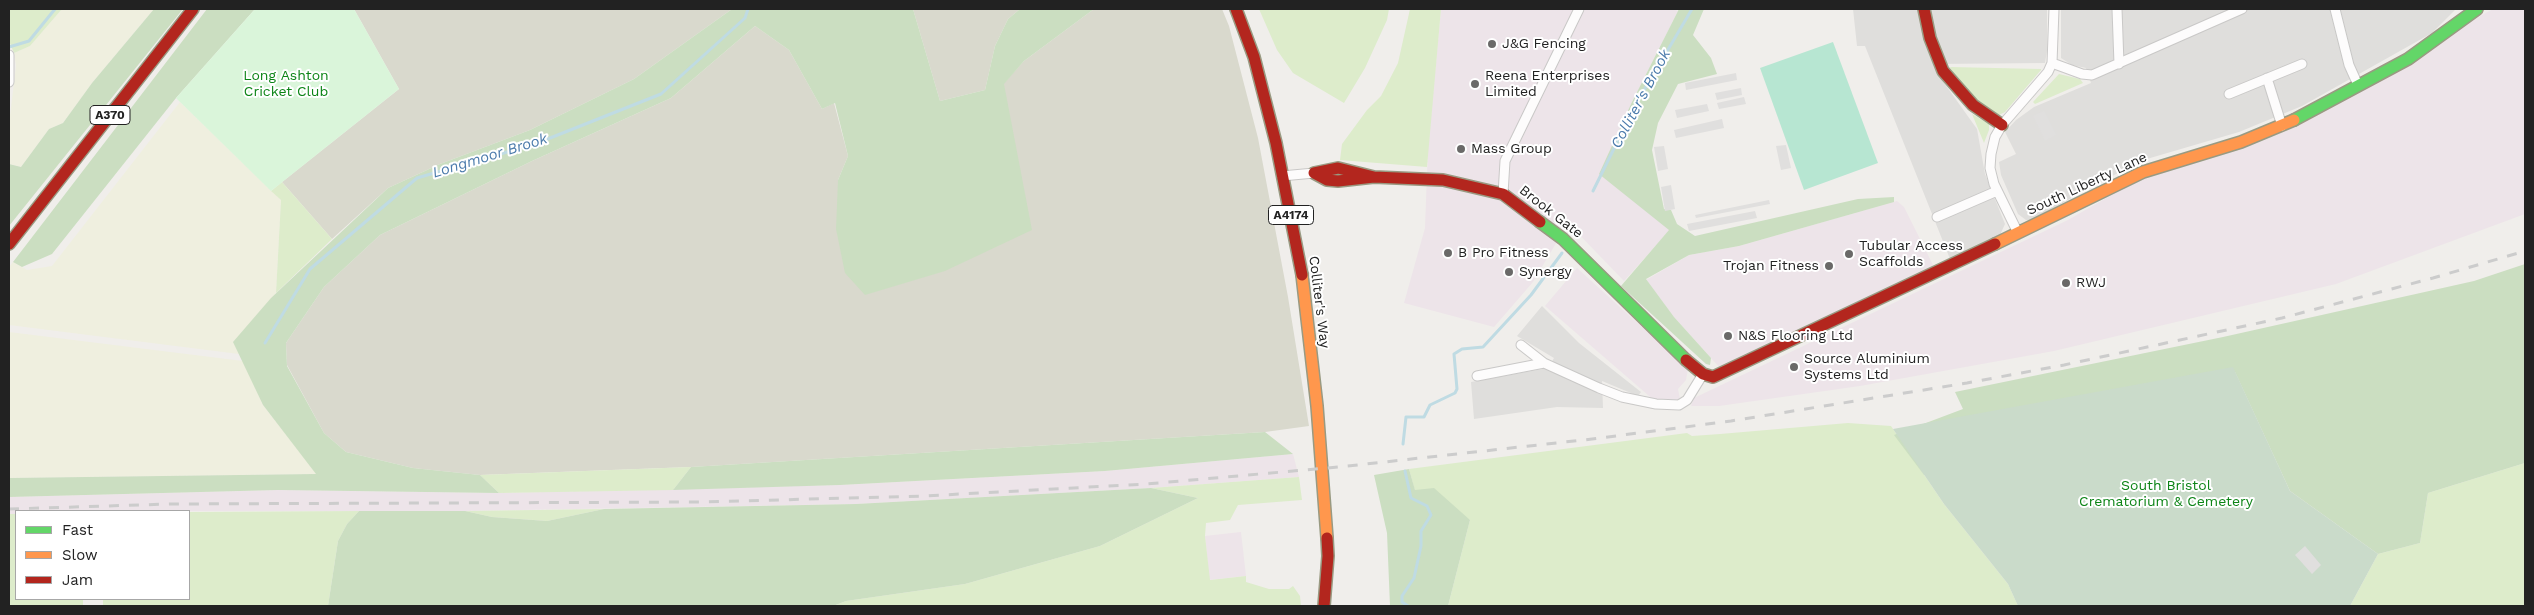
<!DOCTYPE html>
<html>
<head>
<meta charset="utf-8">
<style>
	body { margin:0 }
	#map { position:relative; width:2534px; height:615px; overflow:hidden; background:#f0eeeb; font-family:"Work Sans",sans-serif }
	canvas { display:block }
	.frame { position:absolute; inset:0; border:10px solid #222; pointer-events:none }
	.legend { position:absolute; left:15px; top:510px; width:175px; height:90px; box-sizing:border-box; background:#fff; border:1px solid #a7a7a7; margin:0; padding:6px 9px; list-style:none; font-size:15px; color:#222 }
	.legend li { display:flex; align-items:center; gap:10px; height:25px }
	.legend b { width:25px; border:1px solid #a7a7a7 }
</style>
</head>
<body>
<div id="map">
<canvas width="2534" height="615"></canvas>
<div class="frame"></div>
<ul class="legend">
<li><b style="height:6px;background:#63d668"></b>Fast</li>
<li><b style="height:6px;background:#ff974d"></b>Slow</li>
<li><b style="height:6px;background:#b3261e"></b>Jam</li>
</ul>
</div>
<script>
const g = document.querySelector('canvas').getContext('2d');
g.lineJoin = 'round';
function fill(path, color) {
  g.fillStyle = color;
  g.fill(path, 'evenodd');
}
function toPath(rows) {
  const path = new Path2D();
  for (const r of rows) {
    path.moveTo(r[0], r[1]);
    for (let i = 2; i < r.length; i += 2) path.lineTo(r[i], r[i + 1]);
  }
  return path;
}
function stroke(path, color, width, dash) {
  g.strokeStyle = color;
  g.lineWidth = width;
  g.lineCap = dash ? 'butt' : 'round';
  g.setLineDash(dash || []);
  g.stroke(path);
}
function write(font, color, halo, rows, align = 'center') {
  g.font = font + ' "Work Sans",sans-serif';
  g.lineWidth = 4;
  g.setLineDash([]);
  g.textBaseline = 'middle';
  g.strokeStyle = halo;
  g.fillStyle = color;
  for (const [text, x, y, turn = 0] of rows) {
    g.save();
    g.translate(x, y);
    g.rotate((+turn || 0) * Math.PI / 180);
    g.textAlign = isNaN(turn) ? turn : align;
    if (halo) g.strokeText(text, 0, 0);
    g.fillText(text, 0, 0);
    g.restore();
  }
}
fill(toPath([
	[1853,9,2047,9,2047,51,2045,63,1934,64,1942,80,1977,129,1985,174,2005,224,2000,235,1950,259,1865,46,1857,46],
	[2061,9,2456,9,2432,33,2302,106,2239,132,2140,161,2031,220,2026,220,2018,214,2001,175,1999,162,2016,154,2005,132,2016,120,2034,107,2091,83,2086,68,2072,65,2061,58],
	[1542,306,1579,343,1641,392,1638,396,1602,381,1603,408,1557,407,1474,419,1471,382,1548,368,1554,358,1517,336]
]), '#dfdedc');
fill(toPath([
	[1441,9,1672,9,1678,11,1632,102,1670,230,1624,281,1568,223,1533,282,1494,327,1404,303,1425,228,1428,147],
	[2493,9,2525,9,2525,214,2336,284,2054,351,1860,386,1719,406,1691,406,1694,398,2068,220,2145,176,2245,147,2309,119,2432,50,2468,23],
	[1897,201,1904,207,1933,265,1930,270,1720,368,1674,317,1646,280,1689,255,1739,246],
	[1577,268,1688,369,1686,380,1678,389,1680,399,1677,404,1656,402,1545,306],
	[1293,454,1299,477,1151,488,856,504,465,511,16,511,16,514,9,514,9,497,278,490,499,493,840,485,1105,471],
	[1241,532,1246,576,1209,580,1205,536]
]), '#ede4e9');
fill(toPath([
	[354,9,732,9,634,79,530,130,440,164,388,188,332,239,282,182,399,89],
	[913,9,1020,9,1008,19,995,46,985,90,940,101],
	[1094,9,1222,9,1229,26,1258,138,1288,297,1309,426,1265,432,691,467,480,475,413,468,346,452,324,433,287,365,286,343,324,287,380,235,532,161,671,98,755,26,789,50,822,109,834,103,848,156,838,180,1031,230,1003,84,1024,61]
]), '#d9d9cd');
fill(toPath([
	[62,9,154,9,92,83,63,123,49,129,21,167,9,164,9,124,16,66,14,53,30,46],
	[180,102,281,200,276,293,234,342,239,354,9,325,9,267,13,262,27,270,52,266],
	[9,332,243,361,263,405,317,474,9,478]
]), '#efefdf');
fill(toPath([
	[9,9,62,9,30,46,14,53,9,41],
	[1259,9,1389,9,1387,20,1365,68,1344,103,1293,73,1277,50],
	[1410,9,1441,9,1427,167,1340,160,1342,144,1367,110,1381,96,1398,63],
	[1950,67,2041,69,2041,70,2005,112,1999,115,1978,101,1955,77],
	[2059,74,2080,79,2083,83,2035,104,2033,102],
	[1972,114,1989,124,1989,130,1984,143],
	[282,182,332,239,276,293,281,200,271,191],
	[1848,423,1891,426,1944,504,2008,584,2018,606,1448,606,1470,520,1415,491,1409,469,1687,433,1692,436,1720,434],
	[2525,463,2525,606,2350,606,2378,554,2420,543,2428,493],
	[691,467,673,490,499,493,480,475],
	[1299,477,1302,500,1238,505,1230,520,1206,523,1205,536,1210,580,1246,576,1246,582,1269,589,1289,589,1293,586,1300,596,1301,606,833,606,846,601,965,584,1100,546,1198,498,1151,488],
	[604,509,547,521,492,517,465,511],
	[359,511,347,524,338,541,328,606,103,606,103,599,189,599,189,512],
	[9,514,16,514,16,599,83,599,83,606,9,606]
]), '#ddeccb');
fill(toPath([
	[154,9,183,9,9,226,9,164,21,167,49,129,63,123,92,83],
	[207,9,255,9,176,98,52,254,22,267,13,262],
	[732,9,913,9,940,101,985,90,995,46,1008,19,1020,9,1094,9,1024,61,1004,84,1032,230,945,271,865,295,845,273,836,229,838,180,848,156,835,103,822,109,789,50,755,26,671,98,532,161,380,235,324,287,286,343,287,366,324,433,346,452,413,468,480,475,499,493,278,490,9,497,9,478,316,474,263,405,233,342,271,298,388,188,440,164,530,130,634,79],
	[1679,9,1704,9,1693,35,1711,58,1717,74,1678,84,1658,123,1652,150,1664,209,1671,210,1677,224,1695,236,1858,199,1894,197,1894,202,1739,246,1689,255,1646,279,1674,317,1711,358,1710,365,1706,364,1621,286,1669,230,1599,174,1632,102],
	[2525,264,2525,463,2428,493,2420,543,2378,554,2290,491,2235,372,1924,475,1894,435,1963,409,1955,392,2223,337,2474,281],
	[1265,432,1293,454,1105,471,840,485,673,490,691,467],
	[1409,469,1415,490,1434,488,1470,520,1448,606,1390,606,1387,533,1374,475],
	[1151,488,1198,498,1100,546,965,584,846,601,833,606,328,606,338,541,347,524,359,511,465,511,492,517,547,521,604,509,856,504]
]), '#cbdec1');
fill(toPath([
	[2233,367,2290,491,2378,554,2350,606,2018,606,2008,584,1944,504,1893,429]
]), '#cadbca');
fill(toPath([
	[255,9,354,9,399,89,271,191,176,98]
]), '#daf5da');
fill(toPath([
	[1833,42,1878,163,1804,190,1760,68]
]), '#b7e6d2');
fill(toPath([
	[1736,73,1737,80,1686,90,1685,83],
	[1741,88,1742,95,1717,100,1715,93],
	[1744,97,1746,104,1719,109,1717,103],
	[1707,104,1709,111,1677,118,1675,110],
	[2044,111,2056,135,2045,141,2033,116],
	[1722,119,1724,128,1676,138,1674,130],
	[1786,145,1791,168,1781,170,1776,146],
	[1664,146,1668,169,1658,171,1654,147],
	[1671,185,1675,209,1665,211,1661,187],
	[1769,200,1770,204,1696,218,1695,215],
	[1755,211,1757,218,1689,231,1687,224],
	[2305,546,2321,565,2312,574,2295,555]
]), '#e0dfde');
stroke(toPath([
	[9,47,29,41,55,9],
	[1593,191,1637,102,1692,9],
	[265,343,310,269,417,178,535,144,661,94,745,18,748,9],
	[1403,444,1406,417,1424,417,1430,405,1455,393,1457,389,1454,354,1462,349,1483,347,1531,295,1562,253],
	[1405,471,1411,498,1427,506,1431,515,1421,531,1421,546,1414,578,1402,596,1402,602,1408,606]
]), '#bfdbe3', 3);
const street = toPath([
	[2117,9,2119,64],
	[2335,9,2349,65,2358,85],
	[9,55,9,82],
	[2052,63,2082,74,2092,75,2242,9],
	[2267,78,2282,126],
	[2229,94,2302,64],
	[1282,176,1314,173],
	[1503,194,1505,161,1579,9],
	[1937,217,1997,191],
	[2018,233,1994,184,1990,168,1991,154,1995,137,2002,125,2048,72,2052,63,2054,9],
	[1521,345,1544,363,1599,388,1622,397,1656,404,1679,405,1687,400,1703,374],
	[1477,376,1544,363]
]);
const fast = toPath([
	[2294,120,2408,59,2477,9],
	[1540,222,1563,239,1686,360]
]);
const slow = toPath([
	[1995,244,2143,172,2241,142,2294,120],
	[1302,275,1317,406,1327,538]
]);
const jam = toPath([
	[1236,9,1254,57,1276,143,1302,275],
	[1924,9,1930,38,1943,71,1973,105,2002,125],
	[1374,177,1338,168,1314,173,1327,180,1338,181,1374,177,1443,180,1503,194,1540,222],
	[9,244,193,9],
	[1686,360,1703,374,1713,377,1995,244],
	[1324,606,1328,556,1327,538]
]);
stroke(street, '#c9c8c7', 11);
stroke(fast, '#999a82', 14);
stroke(slow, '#999a82', 14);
stroke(jam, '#999a82', 14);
stroke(street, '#fdfcfc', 9);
stroke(fast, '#63d668', 11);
stroke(slow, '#ff974d', 11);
stroke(jam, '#b3261e', 11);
stroke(toPath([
	[9,509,169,504,701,502,924,496,1146,484,1339,467,1592,439,1731,421,1967,383,2064,365,2282,318,2433,278,2525,251]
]), '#ccc', 3, [10, 10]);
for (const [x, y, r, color] of [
	[1492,44,5,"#6a6968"],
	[1475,84,5,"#6a6968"],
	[1461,149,5,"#6a6968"],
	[1448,253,5,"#6a6968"],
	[1849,254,5,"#6a6968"],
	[1829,266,5,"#6a6968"],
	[1509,272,5,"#6a6968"],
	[2066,283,5,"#6a6968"],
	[1728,336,5,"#6a6968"],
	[1794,367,5,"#6a6968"]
]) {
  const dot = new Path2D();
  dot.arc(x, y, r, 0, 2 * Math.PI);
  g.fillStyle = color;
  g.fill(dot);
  stroke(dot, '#fff', 2);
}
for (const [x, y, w] of [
	[110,115,40],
	[1291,215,45]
]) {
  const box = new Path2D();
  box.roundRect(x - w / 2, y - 9.5, w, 19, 4);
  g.fillStyle = '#fff';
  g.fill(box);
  stroke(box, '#222', 1);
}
write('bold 12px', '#222', null, [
	["A370",110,115],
	["A4174",1291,215]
]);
write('14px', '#222', '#fff', [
	["J&G Fencing",1502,44],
	["Reena Enterprises",1485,76],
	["Limited",1485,92],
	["Mass Group",1471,149],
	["Tubular Access",1859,246],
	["Scaffolds",1859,262],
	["B Pro Fitness",1458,253],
	["Trojan Fitness",1819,266,"right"],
	["Synergy",1519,272],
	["RWJ",2076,283],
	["N&S Flooring Ltd",1738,336],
	["Source Aluminium",1804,359],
	["Systems Ltd",1804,375]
], 'left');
write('14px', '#0c8416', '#fff', [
	["Long Ashton",286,76],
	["Cricket Club",286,92],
	["South Bristol",2166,486],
	["Crematorium & Cemetery",2166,502]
]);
write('14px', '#222', '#fff', [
	["South Liberty Lane",2087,184,-25],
	["Brook Gate",1551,212,38],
	["Colliter's Way",1319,302,83]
]);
write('italic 15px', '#4a7aab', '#fff', [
	["Colliter's Brook",1641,99,-62],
	["Longmoor Brook",490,156,-17]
]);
</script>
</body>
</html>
